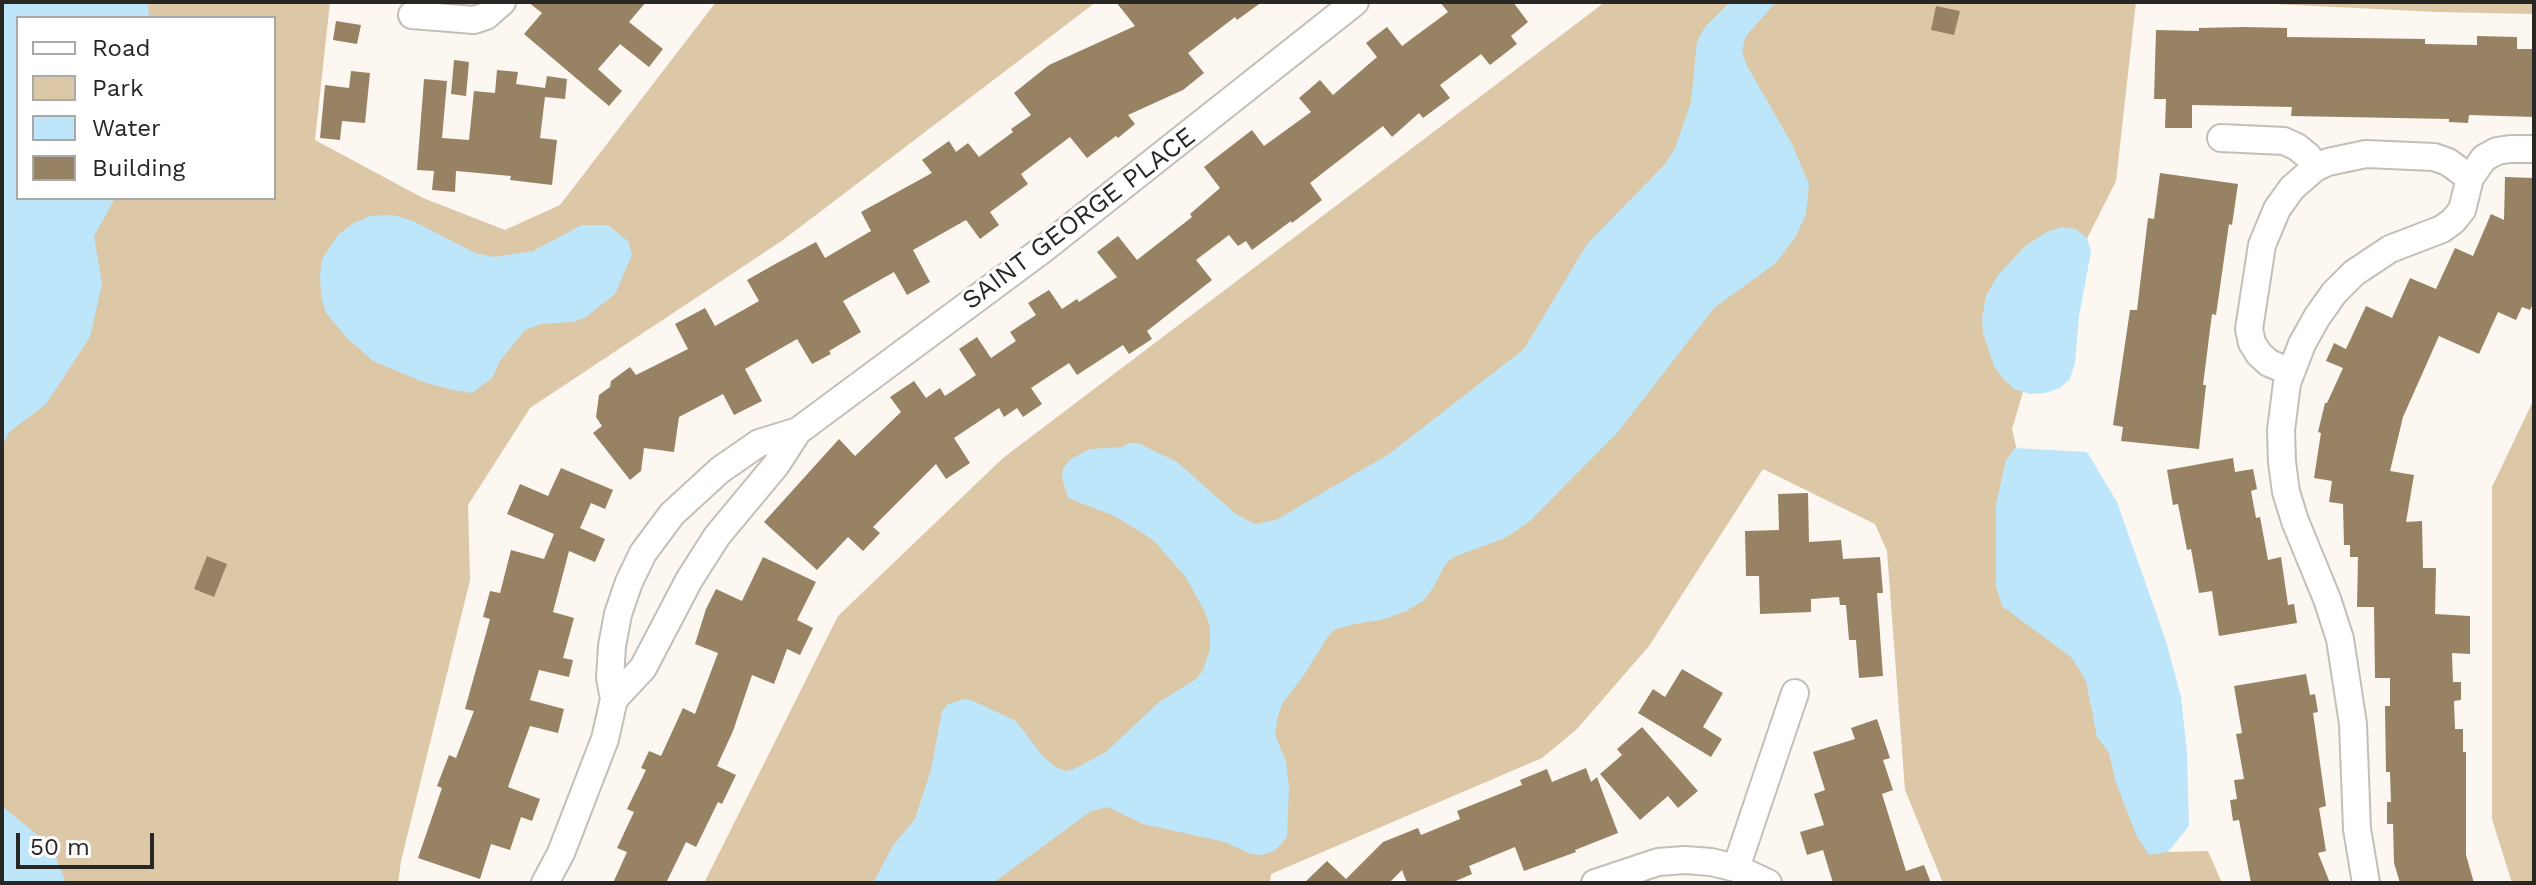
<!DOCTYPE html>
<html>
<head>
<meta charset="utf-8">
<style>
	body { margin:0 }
	#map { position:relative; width:2536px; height:885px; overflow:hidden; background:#fcf7f1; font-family:"Work Sans",sans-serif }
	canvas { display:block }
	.frame { position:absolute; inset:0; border:4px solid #282724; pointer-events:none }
	.legend { position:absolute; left:16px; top:16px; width:260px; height:184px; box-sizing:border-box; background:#fff; border:2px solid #a9a9a7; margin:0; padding:10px 14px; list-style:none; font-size:24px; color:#282724 }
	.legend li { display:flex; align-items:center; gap:16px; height:40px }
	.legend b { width:40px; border:2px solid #a9a9a7 }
	.scale { position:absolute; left:16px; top:833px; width:138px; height:36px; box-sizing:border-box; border:4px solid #282724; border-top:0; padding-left:10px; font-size:24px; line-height:28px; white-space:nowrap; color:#282724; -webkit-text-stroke:6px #fff; paint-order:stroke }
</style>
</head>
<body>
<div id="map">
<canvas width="2536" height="885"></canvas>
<div class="frame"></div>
<ul class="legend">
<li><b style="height:10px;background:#fff"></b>Road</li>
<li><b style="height:22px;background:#dcc7a7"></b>Park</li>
<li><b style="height:22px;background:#bee6fb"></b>Water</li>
<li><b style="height:22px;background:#978263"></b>Building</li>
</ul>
<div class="scale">50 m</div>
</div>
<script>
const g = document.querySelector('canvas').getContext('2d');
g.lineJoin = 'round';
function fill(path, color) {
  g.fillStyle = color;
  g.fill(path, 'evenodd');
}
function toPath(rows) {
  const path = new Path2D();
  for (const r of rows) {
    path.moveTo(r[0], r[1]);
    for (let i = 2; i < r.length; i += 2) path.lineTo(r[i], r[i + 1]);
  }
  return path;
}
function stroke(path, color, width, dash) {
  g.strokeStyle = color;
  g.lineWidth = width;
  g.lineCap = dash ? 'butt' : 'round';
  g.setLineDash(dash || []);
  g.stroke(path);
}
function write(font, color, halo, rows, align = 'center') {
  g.font = font + ' "Work Sans",sans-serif';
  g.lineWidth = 6;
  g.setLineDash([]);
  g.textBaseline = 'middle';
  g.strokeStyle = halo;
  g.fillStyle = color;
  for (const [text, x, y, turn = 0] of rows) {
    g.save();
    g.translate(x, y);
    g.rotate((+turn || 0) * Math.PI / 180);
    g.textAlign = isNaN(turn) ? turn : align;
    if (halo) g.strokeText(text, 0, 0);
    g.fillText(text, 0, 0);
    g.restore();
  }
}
fill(toPath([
	[2,2,330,2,315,140,423,198,505,230,560,205,716,2,1096,2,783,240,530,408,468,505,470,580,401,861,398,883,2,883],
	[18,18,274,18,274,198,18,198],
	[1605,2,2136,2,2116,181,2042,328,2012,429,2051,596,2166,852,2208,851,2222,883,1943,883,1905,790,1887,551,1875,524,1763,469,1649,646,1577,729,1542,758,1271,874,1270,883,704,883,838,616,1003,458],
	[2233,2,2534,2,2534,14,2438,12],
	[2534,399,2534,883,2512,883,2492,819,2492,487]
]), '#dcc7a7');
fill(toPath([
	[2,2,148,2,149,16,18,18,18,198,115,198,94,236,102,284,90,337,46,404,9,432,2,447],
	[1730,2,1776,2,1746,36,1742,51,1746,64,1792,144,1809,184,1806,214,1796,236,1776,263,1714,308,1617,433,1530,521,1507,537,1454,557,1446,563,1433,588,1423,601,1406,611,1384,619,1350,625,1334,630,1327,638,1304,675,1282,704,1278,716,1275,734,1286,762,1289,788,1287,836,1282,843,1274,851,1262,855,1251,854,1225,842,1143,824,1108,807,1091,811,993,883,873,883,894,844,915,819,931,770,942,711,948,704,964,699,971,700,1016,721,1041,754,1054,766,1065,771,1074,769,1106,752,1159,702,1196,679,1203,670,1210,649,1210,627,1205,612,1185,576,1154,541,1138,530,1112,515,1068,498,1062,478,1063,468,1071,459,1090,449,1122,447,1129,443,1138,443,1177,462,1236,514,1255,524,1276,520,1389,454,1524,349,1587,244,1665,164,1675,148,1691,102,1697,41,1705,27],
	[393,215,413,221,475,253,494,257,533,251,582,225,608,225,629,242,632,255,615,294,586,317,573,322,541,324,525,330,500,361,492,378,472,393,453,390,423,382,373,361,346,337,326,313,321,296,320,274,322,260,329,248,338,235,352,224,370,216],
	[2061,227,2076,229,2087,238,2091,252,2079,316,2075,363,2070,379,2060,388,2045,393,2030,394,2015,389,2004,380,1994,366,1983,333,1982,318,1986,296,1998,275,2024,247,2045,233],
	[2015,448,2087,452,2117,502,2166,641,2181,697,2187,753,2189,826,2168,852,2149,855,2137,837,2115,780,2109,753,2097,737,2086,681,2072,658,2002,606,1996,587,1996,504,2006,460],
	[2,806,51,846,65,880,63,883,2,883]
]), '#bee6fb');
fill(toPath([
	[528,2,646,2,629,22,663,49,649,67,620,44,598,69,622,91,609,106,524,34,542,13],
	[1116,2,1262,2,1237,20,1235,17,1188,53,1204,73,1183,90,1128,115,1135,124,1118,138,1116,136,1087,158,1070,137,1021,174,1028,184,990,212,999,225,980,239,966,220,913,250,930,282,907,295,894,272,843,301,861,332,829,351,831,354,812,364,797,339,745,369,762,401,734,415,723,394,679,417,674,452,644,448,641,471,630,480,593,433,602,426,596,417,599,395,610,387,611,381,630,367,636,375,688,349,675,324,705,308,715,326,759,301,747,280,777,263,816,242,825,258,871,231,861,212,932,173,922,160,949,141,956,152,968,143,979,157,1013,132,1011,129,1031,115,1014,93,1049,65,1135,26],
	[1440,2,1513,2,1528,22,1511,36,1517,44,1490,65,1481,54,1440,85,1450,98,1423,118,1419,113,1392,137,1383,126,1310,183,1322,200,1292,223,1291,221,1252,250,1246,241,1238,246,1229,235,1196,260,1212,280,1147,331,1152,339,1129,354,1123,345,1077,375,1069,363,1031,388,1042,404,1023,417,1017,408,1004,417,999,408,954,438,970,463,946,479,936,464,873,527,880,533,863,551,848,537,817,570,764,522,839,439,855,456,901,412,890,397,914,381,926,398,940,388,945,396,976,375,959,349,977,337,991,358,1016,341,1010,332,1036,315,1028,303,1049,290,1062,309,1077,299,1079,302,1117,277,1097,252,1118,236,1137,260,1192,217,1190,214,1220,188,1204,167,1252,130,1264,146,1311,112,1299,98,1320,80,1333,95,1377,57,1366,43,1387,27,1402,46,1448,12],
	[1936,6,1960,11,1954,35,1931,30],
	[336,21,361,25,357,44,333,40],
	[2245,27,2287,28,2287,37,2425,39,2425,44,2477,45,2477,36,2517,37,2517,49,2534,49,2534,117,2469,115,2468,123,2449,122,2449,119,2291,116,2292,107,2192,105,2192,128,2165,128,2166,99,2154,99,2156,30,2199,31,2199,28],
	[454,60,469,62,466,96,451,94],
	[497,70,518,72,516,84,545,88,547,76,567,79,565,99,545,97,540,138,557,140,552,185,510,180,511,176,456,171,455,192,432,190,434,171,417,170,424,79,447,81,442,138,469,140,474,91,495,93],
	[351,71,370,73,365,123,342,121,340,140,320,138,325,85,349,88],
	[2160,173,2238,184,2232,225,2229,224,2216,315,2212,314,2203,385,2206,385,2199,449,2121,441,2123,427,2113,425,2130,310,2137,310,2148,218,2154,219],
	[2505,177,2534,178,2534,302,2530,310,2522,307,2516,320,2498,312,2479,354,2439,336,2403,417,2390,471,2414,475,2406,522,2422,521,2423,568,2436,568,2435,614,2470,616,2470,654,2452,653,2453,682,2461,682,2461,700,2454,701,2455,729,2463,729,2463,752,2466,752,2466,855,2474,883,2400,883,2394,863,2393,824,2387,824,2387,802,2391,802,2390,772,2386,772,2385,706,2390,706,2390,678,2375,678,2374,607,2357,607,2358,557,2350,557,2350,545,2344,545,2343,504,2329,502,2332,481,2314,478,2321,433,2318,432,2325,403,2327,403,2343,368,2326,361,2334,343,2346,349,2366,306,2392,318,2410,278,2436,289,2455,248,2473,256,2491,214,2504,220],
	[2233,458,2235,472,2253,469,2257,489,2251,491,2256,518,2260,517,2268,560,2281,557,2288,605,2294,604,2297,623,2219,636,2212,591,2199,593,2191,549,2187,550,2178,504,2173,505,2167,470],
	[561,468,613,490,605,509,591,503,580,528,605,539,595,562,569,551,553,612,574,618,563,658,573,660,569,677,539,670,530,700,564,709,558,733,530,726,508,787,540,799,532,821,521,817,510,850,491,844,480,879,418,858,442,788,437,786,449,755,456,758,474,711,465,709,490,619,483,617,490,591,500,593,511,550,544,559,554,534,507,514,520,484,548,496],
	[1808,493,1809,542,1841,540,1843,559,1880,557,1883,593,1877,593,1883,676,1859,678,1856,640,1849,640,1846,605,1840,605,1839,597,1811,599,1811,612,1760,614,1759,576,1746,576,1745,531,1779,530,1778,494],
	[207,556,227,564,214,597,194,589],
	[763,557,816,582,797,620,813,628,800,655,787,649,774,684,752,675,733,731,717,766,736,775,722,804,718,802,696,847,686,842,666,883,613,883,627,852,617,848,634,812,627,809,646,770,641,768,649,751,661,756,683,708,695,714,718,653,695,644,706,609,716,589,742,601],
	[1682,669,1723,693,1703,727,1722,739,1711,757,1638,713,1653,689,1665,697],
	[2306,674,2310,695,2315,694,2318,712,2313,713,2326,806,2319,808,2326,851,2318,853,2330,883,2251,883,2239,820,2233,821,2230,800,2237,799,2234,780,2244,779,2236,734,2242,733,2234,686],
	[1877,719,1890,758,1883,760,1893,790,1882,794,1906,871,1924,865,1931,883,1833,883,1823,850,1807,855,1800,832,1824,825,1814,794,1825,790,1813,752,1855,739,1851,728],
	[1642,727,1698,791,1678,808,1668,796,1640,820,1600,774,1622,755,1617,749],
	[1586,768,1591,782,1597,777,1618,833,1575,850,1576,852,1524,871,1515,847,1469,866,1472,874,1451,883,1407,883,1402,870,1389,883,1304,883,1327,861,1346,879,1383,842,1418,828,1421,835,1460,819,1457,811,1522,785,1520,780,1547,769,1552,782]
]), '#978263');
const minor = toPath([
	[412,15,474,20,486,16,502,2],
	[2221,138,2284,141,2297,147,2308,156,2315,168],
	[2291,372,2269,363,2259,354,2252,343,2249,329,2262,245,2277,209,2292,188,2315,168,2328,162,2366,154,2434,157,2448,162,2470,178],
	[614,699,643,668,689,580,717,536,776,465,798,431,1042,250,1355,2],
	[1736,868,1795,693],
	[545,883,561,853,605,739,614,699,610,678,612,646,618,614,629,582,643,553,672,514,720,470,759,443,798,431],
	[1595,883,1658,862,1685,860,1711,862,1736,868,1768,883],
	[2366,883,2357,829,2353,724,2340,639,2327,599,2295,521,2286,492,2282,462,2281,430,2287,383,2302,344,2317,317,2334,293,2354,273,2390,249,2442,229,2453,221,2462,210,2470,178,2484,158,2497,151,2510,149,2534,149]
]);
stroke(minor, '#c3bfb8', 30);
stroke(minor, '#fff', 26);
write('26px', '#282724', '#fff', [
	["SAINT GEORGE PLACE",1079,219,-37]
]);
</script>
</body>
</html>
